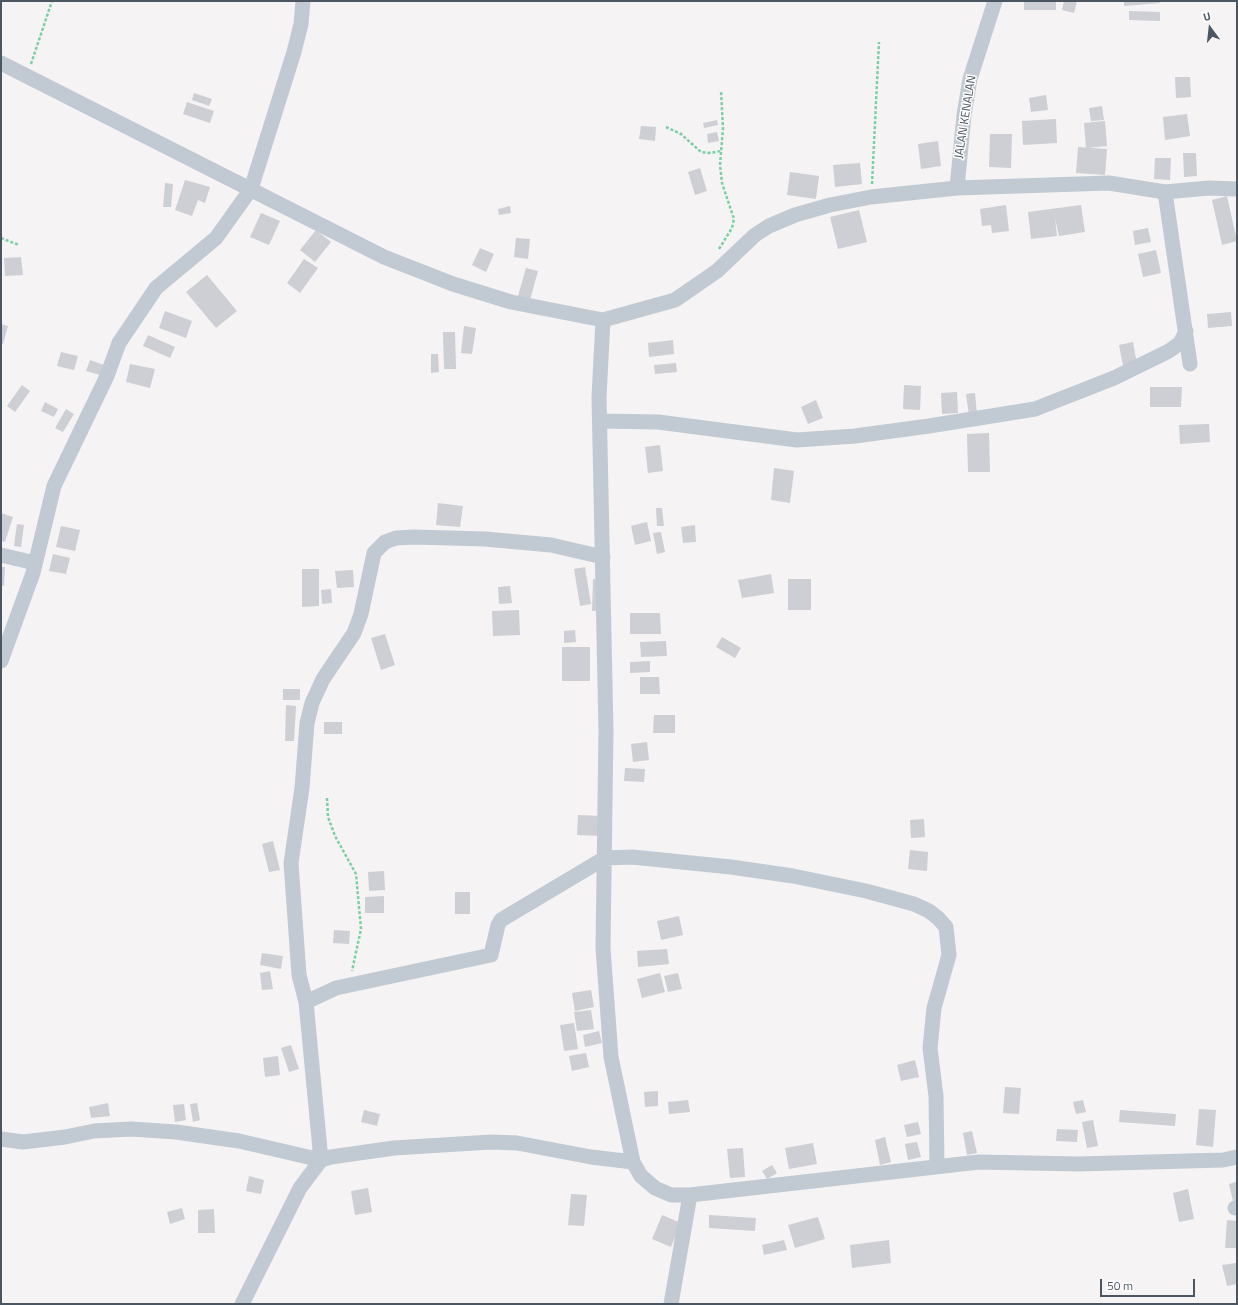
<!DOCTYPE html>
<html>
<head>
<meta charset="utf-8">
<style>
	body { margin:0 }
	#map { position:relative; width:1238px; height:1305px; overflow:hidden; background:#f5f3f3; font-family:"Titillium Web",sans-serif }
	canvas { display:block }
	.frame { position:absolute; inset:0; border:2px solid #4a5661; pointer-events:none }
	.north { position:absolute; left:1190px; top:8px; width:40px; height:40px; -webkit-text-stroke:3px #fff; paint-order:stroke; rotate:345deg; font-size:11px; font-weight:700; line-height:16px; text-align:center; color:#4a5661 }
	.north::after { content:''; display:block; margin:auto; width:14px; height:18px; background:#4a5661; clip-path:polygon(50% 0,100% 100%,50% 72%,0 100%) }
	.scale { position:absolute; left:1100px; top:1279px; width:95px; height:18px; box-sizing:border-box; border:2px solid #4a5661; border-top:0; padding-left:5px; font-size:12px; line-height:14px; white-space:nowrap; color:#4a5661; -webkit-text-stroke:3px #fff; paint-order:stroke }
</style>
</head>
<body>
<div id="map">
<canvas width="1238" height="1305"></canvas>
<div class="frame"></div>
<div class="north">U</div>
<div class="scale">50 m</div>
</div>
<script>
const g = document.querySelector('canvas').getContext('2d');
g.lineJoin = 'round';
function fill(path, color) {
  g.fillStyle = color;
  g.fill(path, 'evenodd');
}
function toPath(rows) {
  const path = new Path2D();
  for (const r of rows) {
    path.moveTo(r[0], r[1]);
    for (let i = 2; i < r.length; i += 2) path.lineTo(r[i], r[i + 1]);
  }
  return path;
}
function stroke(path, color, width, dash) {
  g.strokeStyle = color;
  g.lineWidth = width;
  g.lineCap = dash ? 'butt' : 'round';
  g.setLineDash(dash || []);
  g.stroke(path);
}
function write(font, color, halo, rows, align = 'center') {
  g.font = font + ' "Titillium Web",sans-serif';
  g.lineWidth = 3;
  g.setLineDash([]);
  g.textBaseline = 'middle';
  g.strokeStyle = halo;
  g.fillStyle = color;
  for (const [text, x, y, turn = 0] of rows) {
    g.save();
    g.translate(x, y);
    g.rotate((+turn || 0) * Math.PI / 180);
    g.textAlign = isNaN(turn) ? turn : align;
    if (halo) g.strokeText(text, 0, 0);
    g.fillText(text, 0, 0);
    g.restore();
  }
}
fill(toPath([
	[1064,1,1077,1,1074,13,1062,10],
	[1124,1,1159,1,1160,3,1124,6],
	[1024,2,1056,2,1056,10,1024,10],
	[1129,11,1160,12,1160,21,1129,20],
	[1175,77,1190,77,1191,97,1176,98],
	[194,93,212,99,209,106,192,100],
	[1046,95,1048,110,1031,112,1029,98],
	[187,102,214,111,210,123,183,114],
	[1102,106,1104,120,1091,121,1089,108],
	[1187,114,1190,136,1165,140,1163,117],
	[1056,119,1057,143,1023,145,1022,121],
	[717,120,718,125,704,128,703,123],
	[1105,121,1107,146,1086,148,1084,123],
	[641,126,656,127,655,141,639,139],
	[717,132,719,141,708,143,707,134],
	[990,134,1012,134,1011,168,989,167],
	[938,141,941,166,921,169,918,144],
	[1078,147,1107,149,1105,175,1076,173],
	[1183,153,1196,153,1197,176,1184,177],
	[1155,158,1171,158,1170,180,1154,179],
	[860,163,862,184,835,187,833,165],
	[700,168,707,191,695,195,688,172],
	[790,172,819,176,816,199,787,195],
	[185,180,210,187,205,203,198,200,192,216,175,210],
	[165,183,173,184,171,207,163,207],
	[1227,196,1237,241,1222,245,1212,200],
	[1006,205,1009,231,992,233,991,225,982,226,980,209],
	[1081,205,1085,232,1059,236,1055,218,1057,236,1031,239,1028,212],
	[510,206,511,213,499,215,498,209],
	[859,210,867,242,838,249,830,217],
	[261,213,280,221,269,245,250,237],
	[1148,228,1151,242,1135,245,1133,231],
	[316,230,331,242,315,262,300,250],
	[516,238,530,239,528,259,514,257],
	[480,248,494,254,486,272,472,265],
	[1156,250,1161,273,1143,277,1138,254],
	[21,257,23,275,5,276,4,258],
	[304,259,318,268,300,293,287,283],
	[526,268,538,271,530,300,518,296],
	[207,275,237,311,216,328,186,292],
	[165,311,192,321,186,338,159,328],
	[1231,312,1232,326,1208,328,1207,314],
	[1,324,8,326,3,344,1,344],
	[464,326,476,328,472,354,461,353],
	[443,332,455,332,456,369,444,369],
	[148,335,175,347,170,358,143,346],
	[673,340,674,354,649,357,648,343],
	[1133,342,1137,364,1123,366,1119,345],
	[61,352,78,356,74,370,57,366],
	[431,354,438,354,439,372,431,373],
	[90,360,104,365,100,375,86,371],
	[676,363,677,372,655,374,654,365],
	[130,364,155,369,150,388,126,382],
	[22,385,30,391,15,412,7,406],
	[904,385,921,386,920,410,903,409],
	[1150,387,1182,387,1181,407,1150,407],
	[957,392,958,413,942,414,941,393],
	[975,393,977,414,969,415,966,394],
	[816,400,823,418,808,424,801,407],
	[45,402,58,409,54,417,41,411],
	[66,409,74,414,63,432,55,428],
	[1209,424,1210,442,1180,444,1179,425],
	[989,433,990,472,968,472,967,434],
	[660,445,663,471,648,473,645,447],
	[774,468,794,471,790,503,771,500],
	[438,503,463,506,460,527,436,525],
	[656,508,662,508,664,526,657,526],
	[1,513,13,517,5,542,1,541],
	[647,522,651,541,635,545,631,526],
	[17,524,24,525,21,547,14,546],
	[695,525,696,542,683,543,681,527],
	[61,526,80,530,75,551,56,547],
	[661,532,665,552,657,554,653,533],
	[53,554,70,558,66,574,49,571],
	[1,567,5,567,4,586,1,585],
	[585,567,591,604,580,606,574,569],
	[302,569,319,569,319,606,302,607],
	[353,570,354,587,337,588,335,571],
	[771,574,774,593,742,598,738,580],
	[593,579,603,579,602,611,592,611],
	[788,579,811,579,811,610,788,610],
	[510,586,512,603,499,604,498,587],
	[331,589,332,603,322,604,321,590],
	[519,610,520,635,493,636,492,611],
	[630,613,660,613,661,634,630,634],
	[575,630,576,642,564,643,564,631],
	[385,634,395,665,381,670,371,638],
	[722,637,741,648,735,658,716,647],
	[666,641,667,656,641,657,640,642],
	[562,647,590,647,590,681,562,681],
	[650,661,650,672,630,673,630,662],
	[640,677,659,677,660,694,640,694],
	[283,689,300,689,300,700,283,700],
	[286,705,296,706,294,741,285,741],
	[654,715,675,715,675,733,653,733],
	[324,722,342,722,342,734,324,734],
	[647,742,649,760,633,762,631,744],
	[625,768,645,769,644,782,624,781],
	[578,815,603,816,602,836,577,835],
	[924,819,925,837,911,838,910,820],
	[273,841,280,870,269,872,262,844],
	[910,850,928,852,927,871,908,869],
	[384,871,385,890,369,891,368,872],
	[455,892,470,892,470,914,455,914],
	[384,896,384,913,365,913,365,897],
	[679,916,683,935,661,940,657,921],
	[334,930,350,931,349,944,333,943],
	[667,949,669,964,638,967,637,951],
	[262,953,283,956,281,969,260,965],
	[270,971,273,989,262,990,260,973],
	[660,973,665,992,642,998,637,979],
	[678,973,682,989,668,992,664,976],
	[591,990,594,1007,575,1011,572,993],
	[591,1010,594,1029,577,1031,574,1012],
	[574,1023,578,1049,564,1051,560,1025],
	[599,1031,602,1043,585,1047,583,1035],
	[291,1045,299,1069,289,1072,281,1048],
	[586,1053,589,1067,572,1071,569,1056],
	[278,1056,280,1075,265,1077,263,1058],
	[915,1060,919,1077,901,1081,897,1065],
	[1005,1087,1021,1088,1019,1114,1003,1113],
	[658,1091,658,1106,645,1107,644,1092],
	[688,1100,690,1112,669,1114,668,1102],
	[1083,1100,1086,1112,1076,1114,1073,1102],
	[108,1103,110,1116,91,1118,89,1107],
	[197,1103,200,1120,193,1122,190,1104],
	[184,1104,186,1120,175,1122,173,1105],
	[1199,1109,1216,1110,1213,1147,1196,1145],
	[364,1110,380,1114,377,1126,361,1122],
	[1120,1110,1176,1114,1175,1126,1119,1122],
	[1093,1120,1098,1146,1087,1148,1082,1122],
	[918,1122,921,1134,907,1137,904,1125],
	[1057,1129,1078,1130,1077,1142,1056,1141],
	[972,1131,977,1153,967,1155,963,1133],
	[885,1137,891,1162,880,1165,875,1140],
	[917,1142,921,1157,908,1160,905,1144],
	[813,1143,817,1164,789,1169,785,1148],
	[743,1148,745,1177,730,1178,727,1149],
	[772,1165,777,1173,767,1179,762,1171],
	[249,1176,264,1180,261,1194,246,1191],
	[1236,1182,1237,1205,1234,1206,1229,1184],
	[368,1188,372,1212,355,1215,351,1191],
	[1188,1189,1194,1219,1179,1222,1173,1193],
	[571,1194,587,1195,584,1226,568,1225],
	[182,1208,185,1219,170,1224,167,1212],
	[214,1209,215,1233,198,1233,198,1210],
	[662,1215,681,1223,671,1247,652,1239],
	[709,1215,756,1218,755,1231,709,1228],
	[818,1217,825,1239,795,1248,788,1225],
	[1227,1220,1237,1221,1237,1248,1225,1248],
	[784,1240,787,1250,764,1255,762,1245],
	[889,1240,891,1263,852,1268,850,1245],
	[1236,1263,1237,1284,1227,1286,1222,1265]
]), '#cdcfd5');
stroke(toPath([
	[31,64,52,1],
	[666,127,681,134,701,152,709,153,721,151],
	[872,184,879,42],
	[1,238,19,245],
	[719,249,732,228,734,219,722,183,720,165,723,128,721,91],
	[327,798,328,817,335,836,356,874,361,929,352,971]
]), '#7ad0a6', 2.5, [3, 2]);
stroke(toPath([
	[1,63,384,257,453,284,511,302,603,320,599,397,606,731,603,948,611,1057,633,1162,641,1176,655,1188,671,1195,690,1195,979,1162,1078,1164,1223,1160,1237,1157],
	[957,188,964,115,970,79,995,1],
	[1165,192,1190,364],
	[603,320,675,300,717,271,755,235,769,226,795,215,830,205,871,197,957,188,1109,183,1165,192,1209,188,1237,189],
	[600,421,658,422,797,440,855,436,929,426,1035,409,1114,378,1169,351,1180,343,1186,331],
	[1,555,35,563],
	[1,661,33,573,54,486,107,376,119,343,156,288,216,238,251,189,294,52,301,24,303,1],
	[306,1002,336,988,491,955,498,925,501,920,605,858,632,857,731,867,793,876,866,891,914,904,929,911,938,918,946,927,949,955,934,1008,930,1048,936,1096,937,1166],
	[1,1139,23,1142,65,1137,94,1131,131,1129,176,1132,239,1141,321,1160,306,1002,299,975,291,863,302,788,307,723,312,703,323,679,354,633,361,614,374,553,385,542,396,538,414,537,485,539,551,545,603,557],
	[1235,1208,1237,1208],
	[242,1304,300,1188,321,1160,331,1157,394,1148,491,1142,517,1143,591,1157,633,1162],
	[671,1304,690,1195]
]), '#c1cad2', 15);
write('12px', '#4a5661', '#fff', [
	["JALAN KENALAN",966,117,-81]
]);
</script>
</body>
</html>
